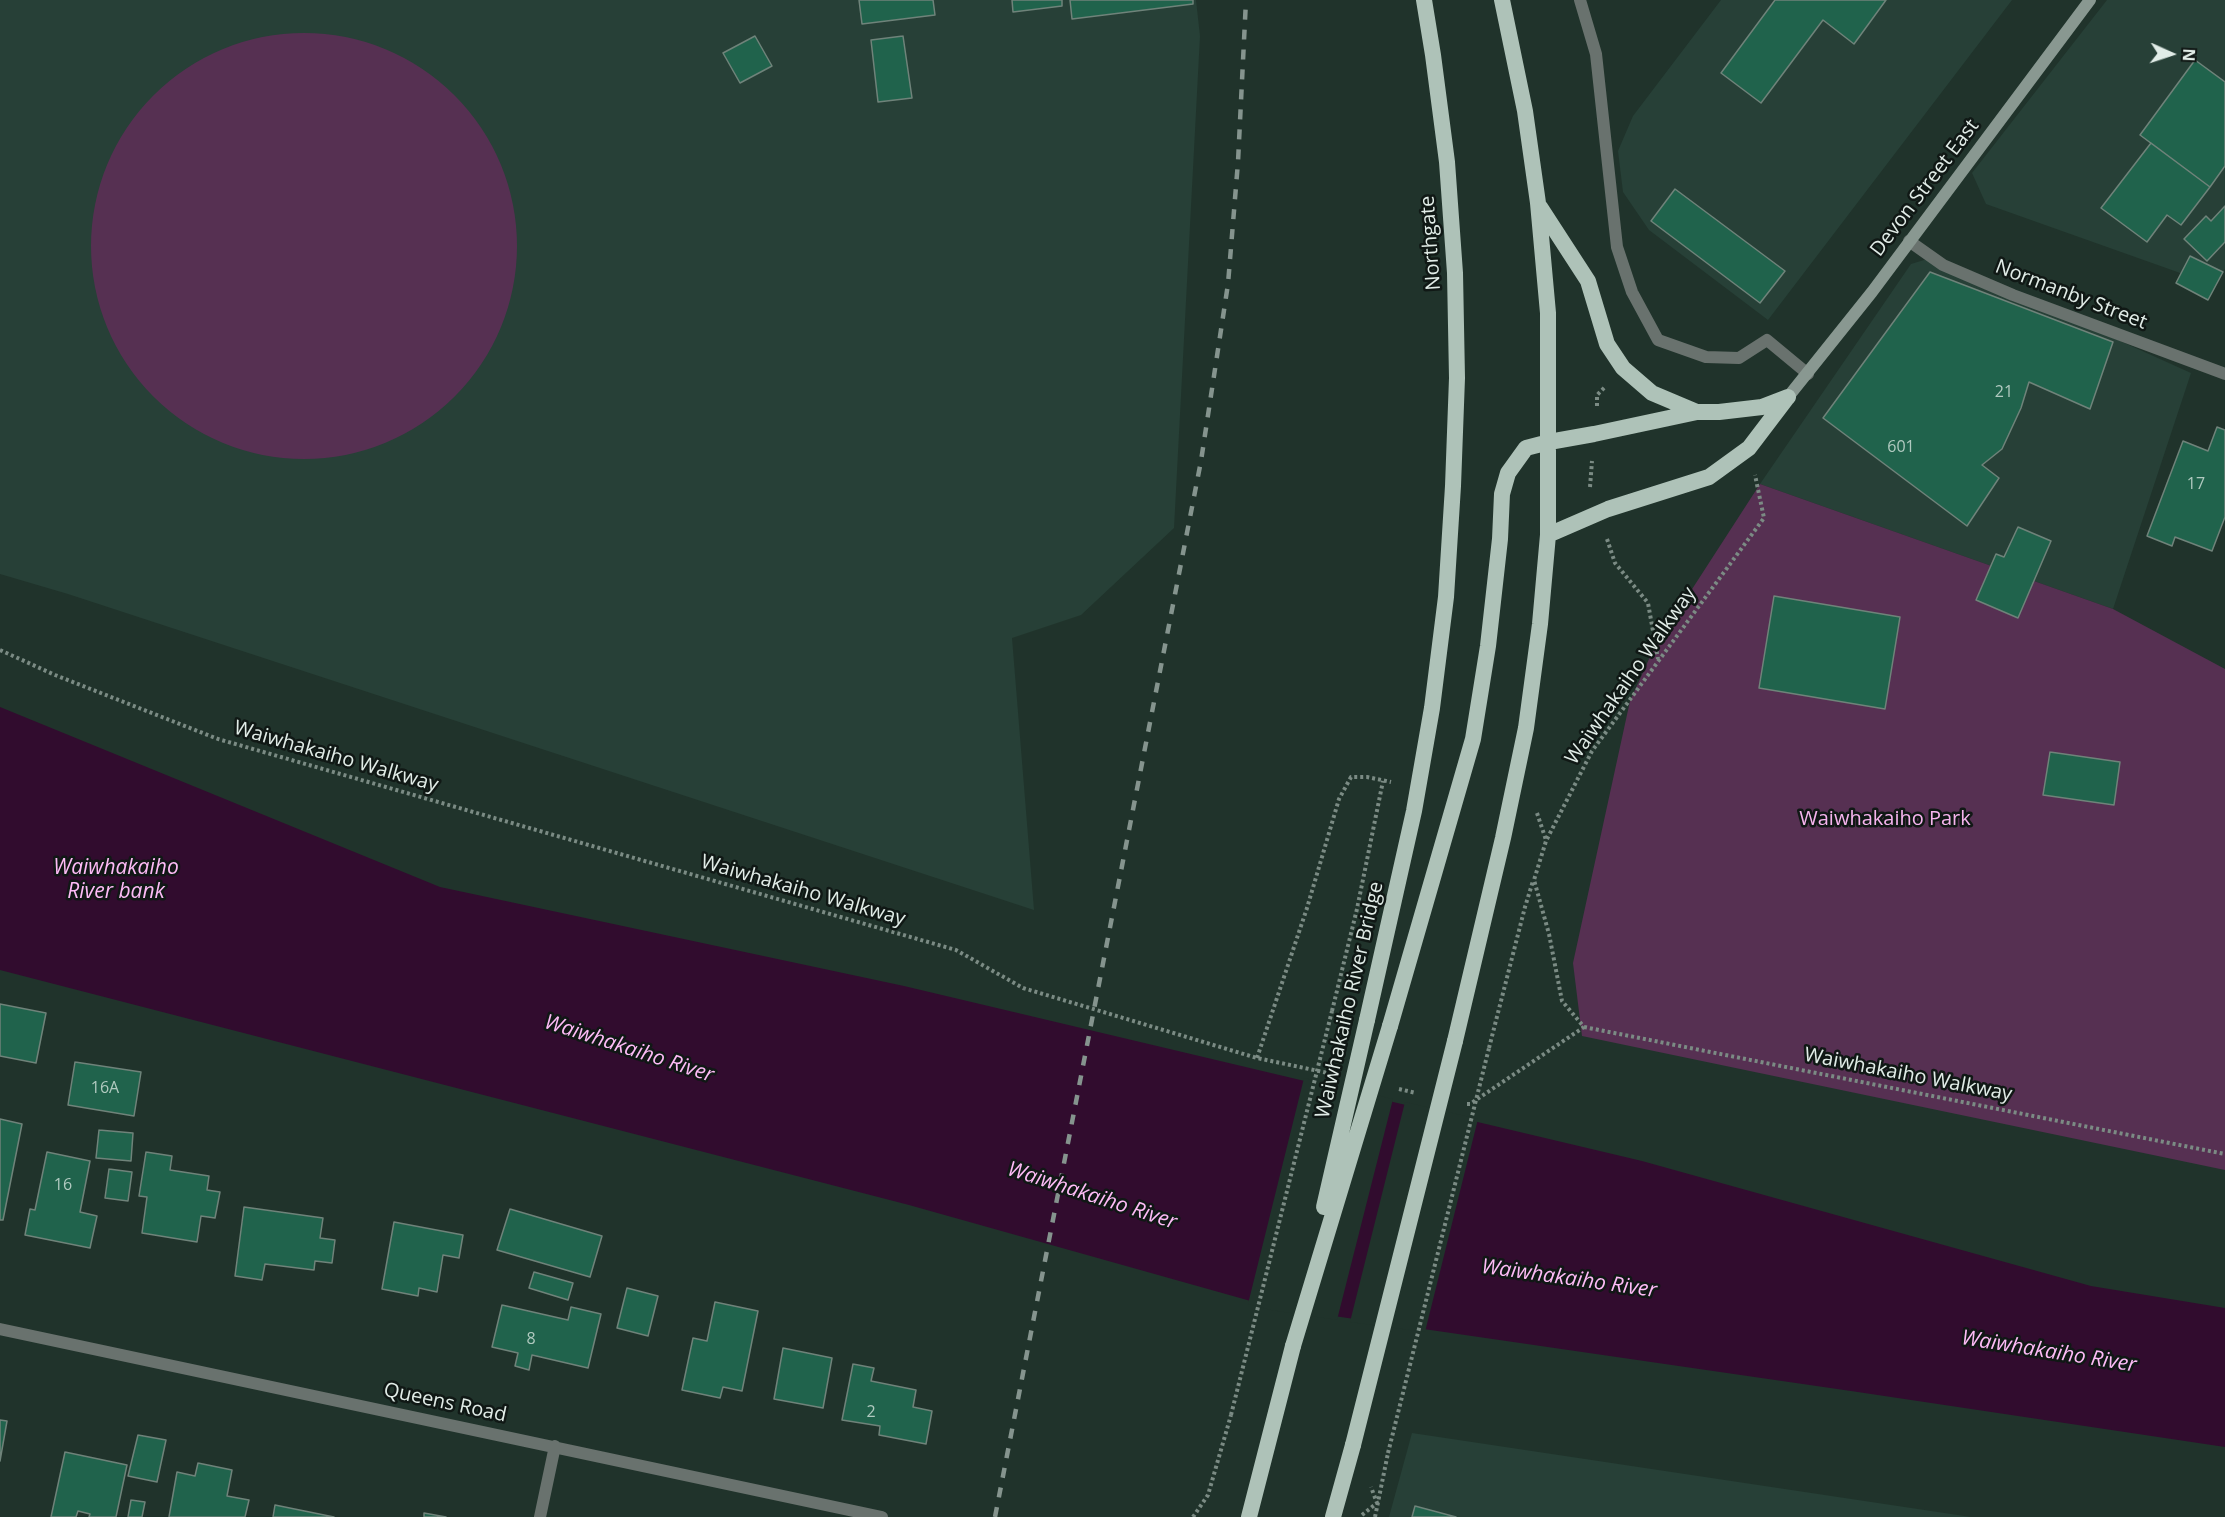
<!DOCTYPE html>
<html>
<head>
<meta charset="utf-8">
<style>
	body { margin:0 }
	#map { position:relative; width:2225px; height:1517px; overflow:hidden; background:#20332b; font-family:"Open Sans",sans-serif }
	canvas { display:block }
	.north { position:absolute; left:2141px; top:24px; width:60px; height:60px; -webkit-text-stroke:4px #101815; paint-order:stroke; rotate:93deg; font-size:16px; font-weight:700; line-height:24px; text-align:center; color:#e1ece7 }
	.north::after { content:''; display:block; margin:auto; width:21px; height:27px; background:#e1ece7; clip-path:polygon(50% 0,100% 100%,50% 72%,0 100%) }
</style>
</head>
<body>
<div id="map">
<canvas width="2225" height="1517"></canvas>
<div class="north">N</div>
</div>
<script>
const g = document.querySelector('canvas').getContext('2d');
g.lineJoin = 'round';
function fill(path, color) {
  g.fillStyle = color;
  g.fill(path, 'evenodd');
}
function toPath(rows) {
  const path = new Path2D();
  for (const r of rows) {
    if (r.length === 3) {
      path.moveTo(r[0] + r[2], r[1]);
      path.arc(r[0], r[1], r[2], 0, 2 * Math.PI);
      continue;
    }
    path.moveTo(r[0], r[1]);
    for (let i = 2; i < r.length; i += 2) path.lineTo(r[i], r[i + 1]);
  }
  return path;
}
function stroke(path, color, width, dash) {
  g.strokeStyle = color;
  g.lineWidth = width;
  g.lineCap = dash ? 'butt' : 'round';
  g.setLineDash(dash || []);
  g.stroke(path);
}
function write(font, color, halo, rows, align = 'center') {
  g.font = font + ' "Open Sans",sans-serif';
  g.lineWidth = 5;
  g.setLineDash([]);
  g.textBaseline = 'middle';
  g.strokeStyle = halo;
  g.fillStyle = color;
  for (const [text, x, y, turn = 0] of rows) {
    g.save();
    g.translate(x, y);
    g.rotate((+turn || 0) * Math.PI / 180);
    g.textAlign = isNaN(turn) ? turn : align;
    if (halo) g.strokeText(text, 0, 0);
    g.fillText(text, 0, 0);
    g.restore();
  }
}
fill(toPath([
	[0,0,1196,0,1200,36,1174,528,1081,615,1012,638,1034,910,68,594,0,574],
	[1721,0,2012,0,1768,320,1649,230,1623,192,1618,151,1633,116],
	[2107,0,2225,0,2225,269,2214,285,1986,204,1972,173],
	[1934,257,2191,373,2113,609,1760,484,1911,264],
	[1412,1433,1971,1517,1389,1517]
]), '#274037');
fill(toPath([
	[304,246,213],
	[1760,484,2113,609,2225,669,2225,1170,1582,1036,1573,963,1630,701,1654,648]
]), '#563052');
fill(toPath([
	[0,707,440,887,904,986,1642,1161,2091,1286,2225,1308,2225,1447,1851,1391,1272,1307,909,1205,0,970]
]), '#310c2e');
fill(toPath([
	[1304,1078,1393,1099,1337,1320,1271,1310,1248,1304],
	[1405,1102,1478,1119,1425,1332,1350,1322]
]), '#20332b');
const building = toPath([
	[859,0,933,0,935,15,862,24,859,0],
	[1012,0,1062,0,1062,6,1013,12,1012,0],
	[1070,0,1193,0,1193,4,1072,19,1070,0],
	[1775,0,1886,0,1854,44,1823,20,1761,103,1721,73,1775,0],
	[755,36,772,66,740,83,723,53,755,36],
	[903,36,912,98,878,102,871,40,903,36],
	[2195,60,2225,82,2225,166,2210,187,2140,135,2195,60],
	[2151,143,2210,187,2181,225,2167,215,2147,242,2101,208,2151,143],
	[1675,189,1785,271,1760,303,1651,221,1675,189],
	[2225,206,2225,242,2207,261,2184,239,2206,216,2211,221,2225,206],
	[2190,256,2223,272,2208,300,2176,283,2190,256],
	[1930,272,2113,342,2090,409,2029,382,2021,408,2002,449,1982,465,1999,478,1967,526,1823,418,1930,272],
	[2217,427,2225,430,2225,517,2212,551,2175,537,2172,546,2147,536,2183,441,2208,451,2217,427],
	[2018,527,2051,541,2018,618,1976,600,1996,554,2004,557,2018,527],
	[1774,596,1900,617,1885,709,1759,688,1774,596],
	[2050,752,2120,762,2114,805,2043,795,2050,752],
	[0,1004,46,1013,36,1063,0,1056,0,1004],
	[75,1062,141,1072,134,1116,68,1105,75,1062],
	[0,1119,22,1124,3,1220,0,1220,0,1119],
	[99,1130,133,1133,131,1161,96,1158,99,1130],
	[47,1152,90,1161,80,1212,97,1216,90,1248,25,1235,30,1209,35,1210,47,1152],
	[146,1152,172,1156,170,1170,209,1176,207,1190,220,1192,215,1218,201,1216,197,1242,142,1233,147,1197,139,1196,146,1152],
	[109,1169,132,1172,128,1201,105,1198,109,1169],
	[244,1207,323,1218,320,1238,335,1240,332,1263,315,1261,314,1270,265,1264,262,1280,235,1276,244,1207],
	[510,1209,602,1236,590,1277,497,1250,510,1209],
	[394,1222,463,1235,459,1258,443,1255,437,1292,419,1288,418,1296,382,1289,394,1222],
	[534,1272,573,1283,568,1300,529,1288,534,1272],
	[627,1288,658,1296,648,1336,617,1328,627,1288],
	[715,1302,758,1311,742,1391,723,1387,720,1398,682,1390,693,1338,707,1341,715,1302],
	[502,1305,568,1320,571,1307,601,1314,588,1368,532,1355,529,1370,515,1366,518,1353,492,1347,502,1305],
	[783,1348,832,1358,823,1408,774,1399,783,1348],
	[853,1364,874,1368,871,1381,916,1390,913,1407,932,1411,926,1444,879,1435,880,1426,842,1420,853,1364],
	[0,1420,7,1421,0,1461,0,1420],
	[138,1435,166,1440,157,1482,128,1476,138,1435],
	[65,1452,127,1465,116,1517,89,1517,90,1514,78,1511,76,1517,51,1517,65,1452],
	[198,1463,232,1470,227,1496,249,1500,245,1517,169,1517,177,1472,195,1476,198,1463],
	[131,1500,145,1502,142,1517,128,1517,131,1500],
	[275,1505,334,1517,273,1517,275,1505],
	[1415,1506,1456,1517,1412,1517,1415,1506],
	[424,1513,446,1517,424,1517,424,1513]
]);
fill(building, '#20634c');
stroke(building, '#6f837a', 1.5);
stroke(toPath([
	[1597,406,1597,395,1605,387],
	[1590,487,1592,461],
	[1607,539,1615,563,1648,603,1658,659],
	[0,650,55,675,218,739,956,950,1023,988,1257,1058,1328,1073],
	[1537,813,1546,840],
	[1332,1011,1357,909,1383,781],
	[1584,1027,2225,1154],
	[1489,1048,1525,907,1533,881],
	[1257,1058,1307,908,1339,799,1351,777,1367,777,1391,782],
	[1399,1089,1416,1093],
	[1467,1104,1470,1104,1584,1027,1562,1001,1549,934,1534,880,1546,841,1592,751,1764,518,1755,475],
	[1362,1515,1377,1503,1371,1487],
	[1193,1517,1208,1495,1231,1415],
	[1375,1517,1388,1453]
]), '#7b8b84', 4, [3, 3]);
stroke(toPath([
	[1580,0,1596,54,1617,247,1632,292,1658,340,1706,357,1739,358,1767,340,1808,374]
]), '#69726e', 12);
stroke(toPath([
	[0,1329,882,1517],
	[540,1517,555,1446]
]), '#69726e', 12);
stroke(toPath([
	[1909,241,1943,265,2013,295,2225,374]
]), '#69726e', 12);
stroke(toPath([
	[1788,397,1872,292,2090,0]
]), '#899891', 12);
stroke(toPath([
	[1540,207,1588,281,1607,344,1623,368,1652,393,1697,412],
	[1548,535,1608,509,1709,477,1749,448,1787,398],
	[1367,1020,1414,811,1432,708,1446,597,1453,486,1457,378,1455,273,1447,162,1433,55,1424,0],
	[1390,1026,1473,739,1488,646,1500,539,1502,494,1508,473,1526,448,1549,442,1594,434,1697,412,1719,412,1762,407,1788,397],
	[1455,1041,1503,838,1526,728,1540,624,1548,535,1548,313,1538,203,1525,111,1502,0],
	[1249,1517,1293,1346],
	[1333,1517,1353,1445]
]), '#aec2b8', 16);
stroke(toPath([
	[995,1517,1201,461,1228,284,1238,162,1246,0]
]), '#85948e', 4.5, [10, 10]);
stroke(toPath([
	[1231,1415,1332,1011],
	[1388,1453,1489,1048]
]), '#7b8b84', 4, [3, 3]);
stroke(toPath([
	[1324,1207,1367,1020],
	[1293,1346,1390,1026],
	[1353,1445,1455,1041]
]), '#aec2b8', 16);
write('16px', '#b1cac0', null, [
	["21",2004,392],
	["601",1901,447],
	["17",2196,484],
	["16A",105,1088],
	["16",63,1185],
	["8",531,1339],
	["2",871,1412]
]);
write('20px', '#e1ece7', '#101815', [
	["Devon Street East",1925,188,-53],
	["Northgate",1431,243,-94],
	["Normanby Street",2071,295,21],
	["Waiwhakaiho Walkway",1631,676,-55],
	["Waiwhakaiho Walkway",336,757,16],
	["Waiwhakaiho Walkway",803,891,16],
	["Waiwhakaiho River Bridge",1350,1000,-77],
	["Waiwhakaiho Walkway",1908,1075,11],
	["Queens Road",445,1403,12]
]);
write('20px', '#f6b4ee', '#101815', [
	["Waiwhakaiho Park",1885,819]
]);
write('italic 21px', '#fdbbf6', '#101815', [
	["Waiwhakaiho",116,868],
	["River bank",116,892],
	["Waiwhakaiho River",629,1049,18],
	["Waiwhakaiho River",1092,1196,18],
	["Waiwhakaiho River",1569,1279,8],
	["Waiwhakaiho River",2049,1352,9]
]);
</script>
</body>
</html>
